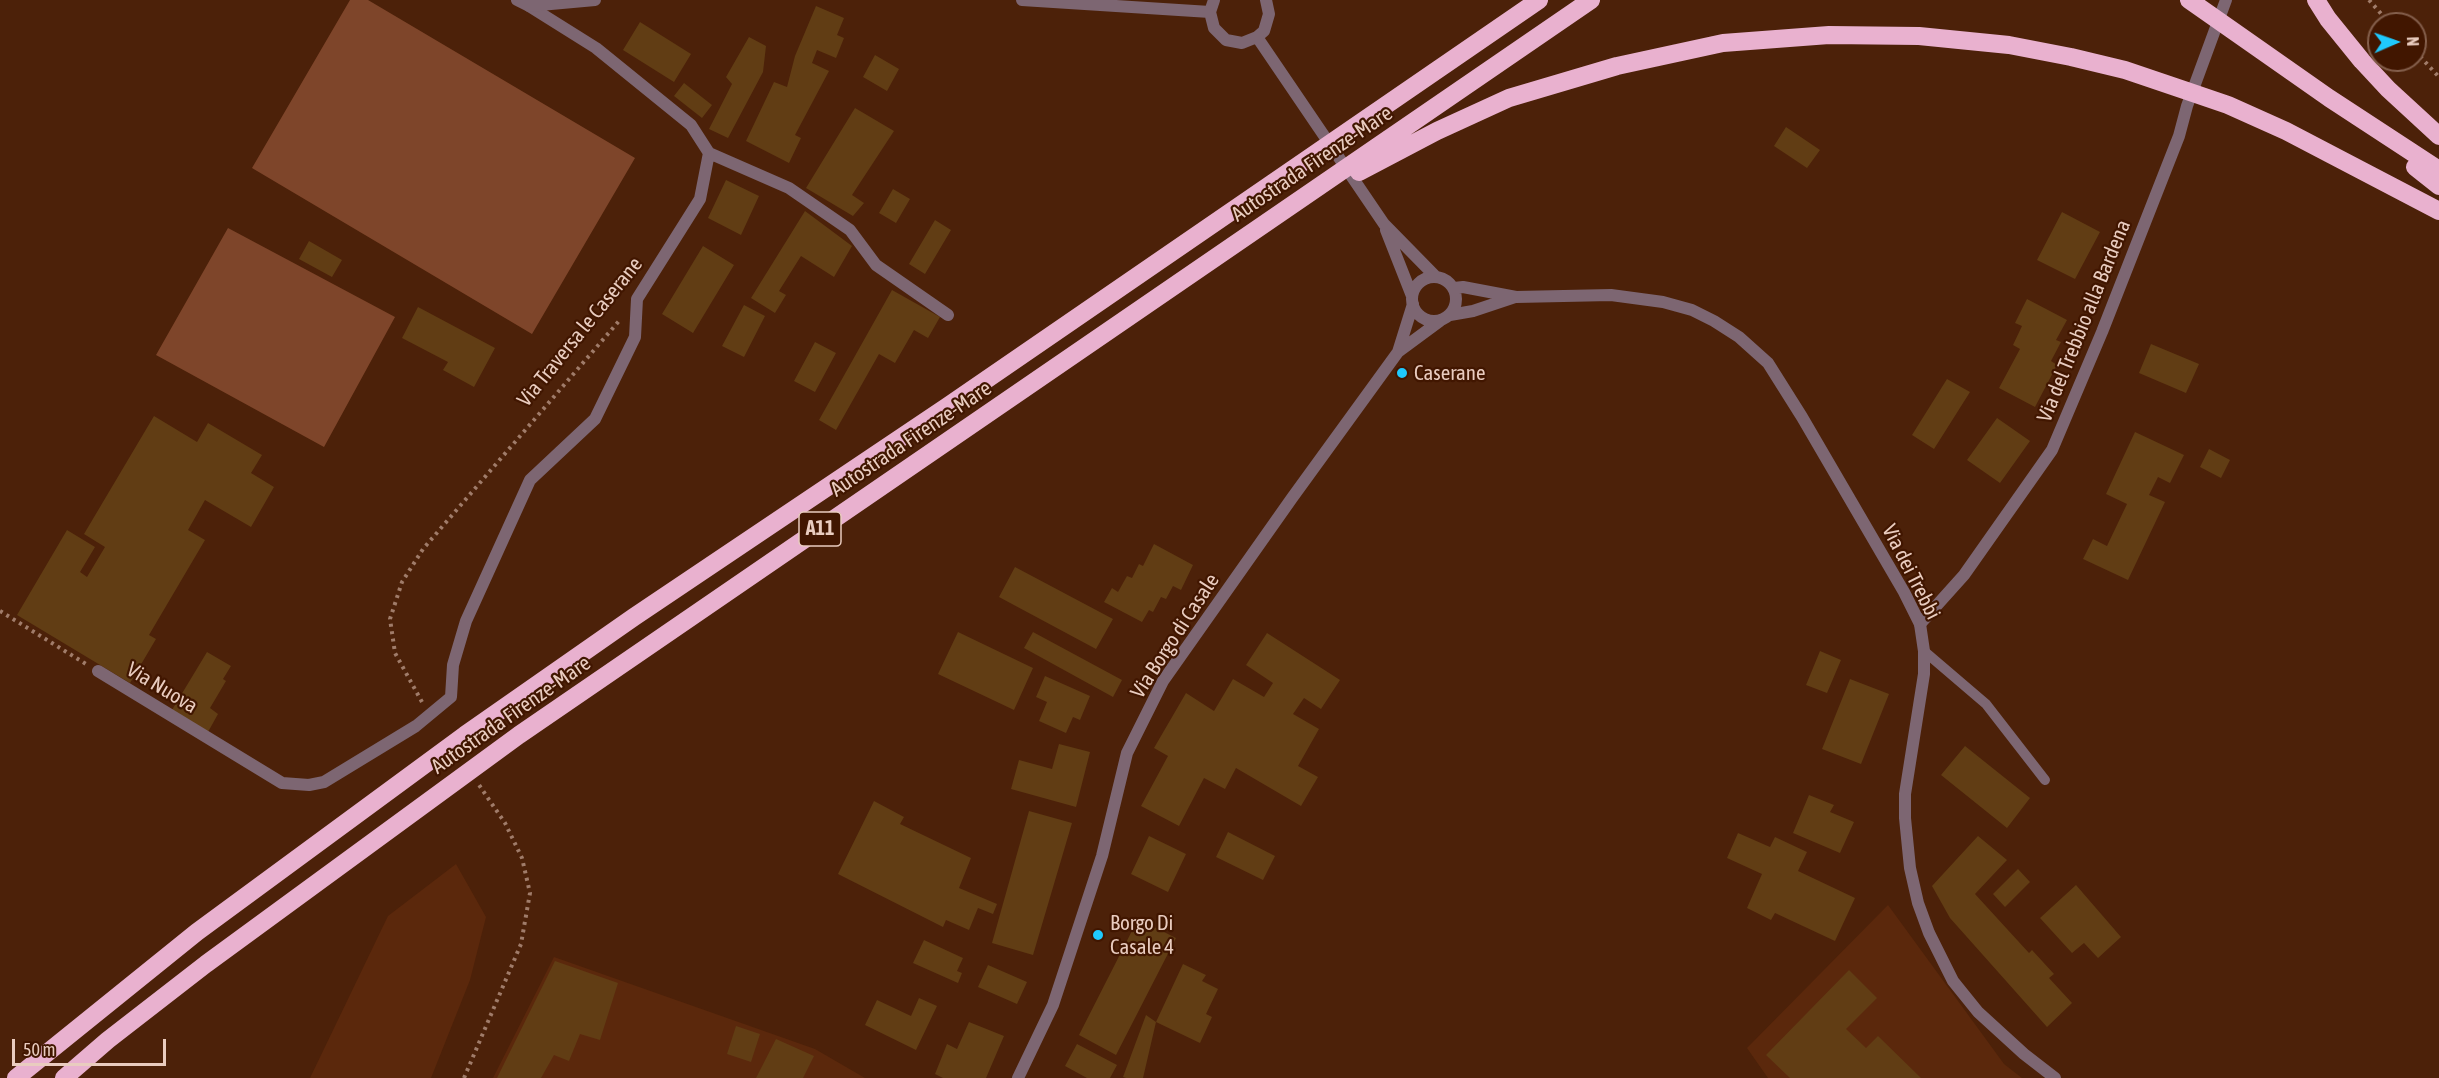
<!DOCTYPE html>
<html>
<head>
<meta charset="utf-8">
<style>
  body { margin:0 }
  #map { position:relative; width:2439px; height:1078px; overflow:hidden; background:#4c2109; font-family:"Asap Condensed",sans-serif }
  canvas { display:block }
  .north { position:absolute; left:2367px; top:12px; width:60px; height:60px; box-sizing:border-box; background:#411600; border:2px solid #845f4c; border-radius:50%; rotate:88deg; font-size:16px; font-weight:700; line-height:24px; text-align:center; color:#e9ccbf }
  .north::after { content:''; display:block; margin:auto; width:21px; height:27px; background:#1fc9fd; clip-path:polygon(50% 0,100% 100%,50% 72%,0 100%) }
  .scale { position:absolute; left:12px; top:1039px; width:154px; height:27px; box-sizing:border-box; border:3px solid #e9ccbf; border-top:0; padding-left:8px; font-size:18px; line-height:21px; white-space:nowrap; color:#e9ccbf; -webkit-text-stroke:4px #411600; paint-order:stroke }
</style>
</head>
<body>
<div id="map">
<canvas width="2439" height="1078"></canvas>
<div class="north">N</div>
<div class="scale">50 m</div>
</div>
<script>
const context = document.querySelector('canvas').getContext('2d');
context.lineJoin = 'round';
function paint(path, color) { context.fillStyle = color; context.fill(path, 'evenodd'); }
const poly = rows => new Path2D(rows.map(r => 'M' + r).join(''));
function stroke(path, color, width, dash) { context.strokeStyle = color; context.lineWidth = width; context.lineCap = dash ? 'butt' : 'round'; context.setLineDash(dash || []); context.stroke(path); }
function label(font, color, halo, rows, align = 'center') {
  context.font = font + ' "Asap Condensed",sans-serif'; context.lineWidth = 4.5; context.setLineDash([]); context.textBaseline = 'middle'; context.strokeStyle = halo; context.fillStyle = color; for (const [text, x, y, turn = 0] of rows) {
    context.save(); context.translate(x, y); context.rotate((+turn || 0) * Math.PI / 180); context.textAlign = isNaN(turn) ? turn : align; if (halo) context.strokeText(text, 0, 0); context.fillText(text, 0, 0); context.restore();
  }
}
paint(poly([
  [456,864,486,917,470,980,431,1078,310,1078,388,916],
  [1888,905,2004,1064,2022,1078,1768,1078,1747,1048],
  [554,957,815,1049,865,1078,493,1078]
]), '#5b280c');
paint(poly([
  [350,0,368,0,635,158,532,334,252,168],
  [228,228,395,317,324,447,156,355]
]), '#7e452a');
paint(poly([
  [816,6,844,18,837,35,844,38,836,58,817,50,812,63,829,71,795,135,801,138,789,163,746,141,774,82,787,87,795,56],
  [640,22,691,54,674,82,623,50],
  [749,37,766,46,763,72,728,138,709,129,732,84,726,77],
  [875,55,899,69,887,91,863,77],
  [684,83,712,105,702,118,674,96],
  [855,108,894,131,852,195,864,203,853,216,806,188],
  [1786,127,1820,150,1807,168,1774,146],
  [726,180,759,196,741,235,708,218],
  [893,189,910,199,896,223,879,213],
  [805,211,852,246,834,277,801,256,779,291,786,295,775,313,751,298],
  [2062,212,2100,232,2075,279,2037,260],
  [935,220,951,230,925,274,909,264],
  [309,241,342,260,332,277,299,259],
  [703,246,734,265,693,333,662,314],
  [892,290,940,317,928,338,914,330,895,363,879,354,836,430,819,420],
  [2027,299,2067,320,2056,340,2061,342,2051,361,2057,365,2035,407,1999,388,2020,349,2013,345,2022,326,2015,323],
  [744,305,765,316,744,357,722,346],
  [418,307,495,348,474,387,443,370,448,362,402,338],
  [815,342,836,353,815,392,794,381],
  [2151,344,2199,364,2186,393,2139,373],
  [1947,379,1970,392,1934,449,1912,435],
  [154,416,197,442,208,423,262,455,251,473,274,487,251,527,205,500,188,530,205,540,149,635,156,639,130,683,17,615,67,530,95,547,80,572,87,577,105,547,84,534],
  [1997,418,2030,441,2000,483,1967,460],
  [2135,432,2184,455,2170,483,2158,477,2149,495,2165,502,2128,580,2083,559,2093,539,2107,546,2127,504,2106,494],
  [2209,449,2230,460,2221,478,2200,467],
  [1154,544,1193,565,1181,590,1173,586,1166,599,1161,597,1153,612,1149,610,1142,622,1104,602,1112,588,1118,592,1127,576,1132,578,1139,564,1143,566],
  [1015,567,1113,619,1096,649,999,597],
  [958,632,1033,668,1014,710,938,674],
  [1033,632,1122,680,1113,697,1024,648],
  [1267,633,1340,680,1321,709,1304,698,1293,714,1319,729,1298,766,1318,777,1301,806,1236,768,1225,789,1204,778,1179,826,1141,806,1168,756,1154,748,1186,693,1214,711,1233,679,1264,697,1273,683,1246,665],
  [1820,651,1841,660,1827,693,1806,685],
  [207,652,231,666,223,679,226,681,210,708,218,714,208,732,172,710],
  [1045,676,1090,696,1080,720,1073,717,1066,733,1039,721,1047,702,1036,697],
  [1850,679,1889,694,1861,764,1822,749],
  [1059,744,1090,752,1076,807,1011,789,1019,760,1052,769],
  [1965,746,2030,798,2007,828,1941,775],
  [1809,795,1834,805,1830,812,1854,822,1840,853,1793,833],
  [874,801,904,817,900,824,971,858,959,888,997,904,993,914,978,908,969,930,946,920,943,927,838,874],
  [1029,811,1072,823,1033,955,992,943],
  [1228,832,1275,856,1263,880,1216,857],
  [1738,833,1770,847,1775,837,1807,852,1798,871,1855,898,1835,941,1775,913,1771,920,1747,908,1762,874,1727,858],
  [1149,836,1186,854,1168,892,1131,874],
  [1978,836,2007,860,1975,894,2029,953,2032,950,2054,974,2049,978,2072,1003,2047,1027,1950,918,1932,886],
  [2018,869,2030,882,2005,907,1993,894],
  [2076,885,2121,937,2098,958,2084,943,2072,953,2040,918],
  [1138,919,1176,938,1116,1055,1079,1035],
  [924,940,963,958,957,971,962,973,958,983,913,963],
  [555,961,618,983,600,1040,580,1034,569,1061,554,1055,541,1078,497,1078],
  [1183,964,1206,975,1202,981,1218,989,1206,1014,1212,1017,1200,1043,1156,1022],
  [988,965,1027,982,1017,1004,978,987],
  [1849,970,1877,998,1846,1029,1866,1048,1878,1036,1921,1078,1790,1078,1766,1055],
  [919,998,937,1006,916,1050,865,1025,877,1000,911,1016],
  [1146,1015,1156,1022,1143,1078,1126,1078,1123,1077],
  [969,1022,1004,1036,986,1078,943,1078,935,1074,947,1044,957,1049],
  [736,1026,760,1034,751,1062,727,1054],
  [776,1039,814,1056,803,1078,756,1078],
  [1077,1044,1117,1065,1110,1078,1087,1078,1065,1066]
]), '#613d14');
stroke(poly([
  [2369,0,2390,24],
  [2415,51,2439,77],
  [0,611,86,664],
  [422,702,395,653,390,619,402,582,423,549,619,321],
  [464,1078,521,944,530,893,522,858,505,823,479,785]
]), '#a07c6a', 4, [3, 4.5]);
stroke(poly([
  [1924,651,1986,704,2045,780]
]), '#7d6672', 10);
stroke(poly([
  [709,153,789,188,850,230,876,265,948,315],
  [1920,624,1964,575,2052,450,2102,332,2179,136,2187,106,2226,0],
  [98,671,282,783,309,785,324,782,416,726,451,697,453,665,466,621,530,480,595,419,635,337,637,299,700,199,709,153,691,125,596,48,529,6]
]), '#7d6672', 12);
stroke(poly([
  [517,0,529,6,595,0],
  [1022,0,1210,12],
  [1214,0,1210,12,1214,28,1226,40,1242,43,1257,37,1264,31,1269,14,1266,0],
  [1257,37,1384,224,1436,277],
  [1386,230,1412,296],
  '1412 299a22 22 0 1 1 44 0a22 22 0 1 1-44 0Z',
  [1454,288,1463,287,1516,297,1611,295,1663,302,1692,310,1714,321,1739,337,1768,363,1802,417,1904,592,1920,624,1924,651,1924,674,1905,794,1905,818,1910,868,1918,903,1929,933,1953,981,1978,1012,2024,1054,2055,1078],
  [1450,315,1473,311,1515,297],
  [1398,352,1413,304],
  [1018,1078,1053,1005,1102,856,1127,753,1163,681,1292,498,1398,352,1440,321]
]), '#7d6672', 12);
stroke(poly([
  [2189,0,2329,98,2439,170],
  [2316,0,2328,19,2362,61,2388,89,2439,136],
  [2415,167,2439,186],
  [1359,172,1437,131,1509,98,1617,66,1723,43,1829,35,1919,36,2009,45,2071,57,2125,70,2187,91,2228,105,2286,131,2439,211],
  [16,1078,197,932,465,735,634,617,948,406,1539,0],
  [64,1078,108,1040,206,964,519,735,1591,0]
]), '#e9b1cf', 18);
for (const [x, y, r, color] of [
  [1402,373,6,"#1fc9fd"],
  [1098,935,6,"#1fc9fd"]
]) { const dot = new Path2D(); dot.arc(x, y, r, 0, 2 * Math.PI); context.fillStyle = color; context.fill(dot); stroke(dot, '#411600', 2); }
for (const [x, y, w] of [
  [820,529,42]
]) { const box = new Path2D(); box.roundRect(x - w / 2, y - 17, w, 34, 4.5); context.fillStyle = '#411600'; context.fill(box); stroke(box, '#e9ccbf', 1.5); }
label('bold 20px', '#e9ccbf', null, [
  ["A11",820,529]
]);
label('21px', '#e9ccbf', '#411600', [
  ["Autostrada Firenze-Mare",1312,164,-34],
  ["Via del Trebbio alla Bardena",2084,321,-68],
  ["Via Traversa le Caserane",580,332,-51],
  ["Autostrada Firenze-Mare",911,439,-34],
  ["Via dei Trebbi",1911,572,63],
  ["Via Borgo di Casale",1175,636,-57],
  ["Via Nuova",162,688,31],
  ["Autostrada Firenze-Mare",511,715,-35]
]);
label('21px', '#e9ccbf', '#411600', [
  ["Caserane",1414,373],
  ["Borgo Di",1110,923],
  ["Casale 4",1110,947]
], 'left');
</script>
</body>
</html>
